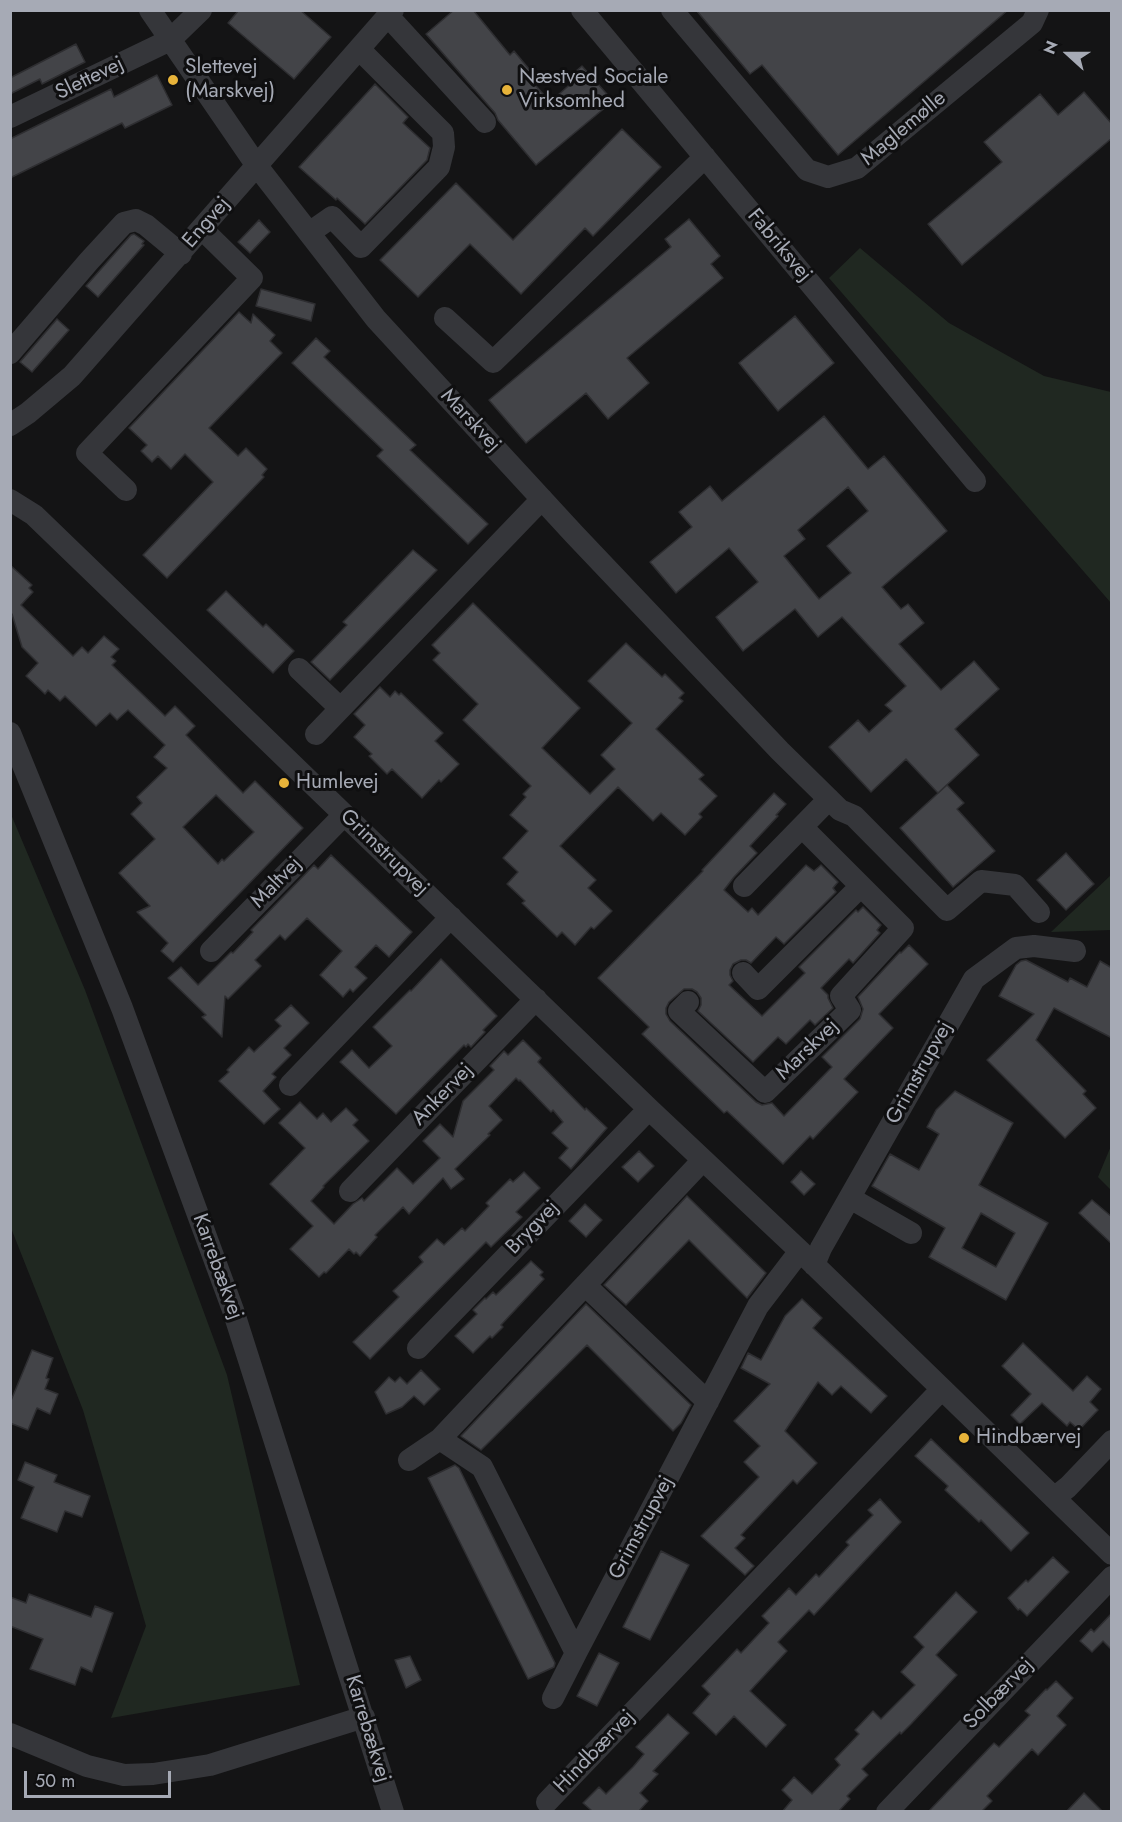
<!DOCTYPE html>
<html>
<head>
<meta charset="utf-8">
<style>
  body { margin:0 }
  #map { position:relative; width:1122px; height:1822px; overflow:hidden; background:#141415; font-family:Jost,sans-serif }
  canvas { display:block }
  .frame { position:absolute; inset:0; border:12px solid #a6aab5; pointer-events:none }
  .north { position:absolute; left:1038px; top:24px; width:60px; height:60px; -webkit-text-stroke:4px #0f0f10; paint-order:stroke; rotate:291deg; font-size:16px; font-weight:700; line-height:24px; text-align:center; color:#a6aab5 }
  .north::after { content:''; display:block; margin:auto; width:21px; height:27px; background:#a6aab5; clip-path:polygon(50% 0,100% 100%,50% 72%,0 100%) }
  .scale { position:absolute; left:24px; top:1771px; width:147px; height:27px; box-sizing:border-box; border:3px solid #a6aab5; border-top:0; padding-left:8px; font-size:18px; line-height:21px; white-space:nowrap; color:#a6aab5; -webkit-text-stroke:4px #0f0f10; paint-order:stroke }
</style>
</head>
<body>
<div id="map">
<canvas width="1122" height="1822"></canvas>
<div class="frame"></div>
<div class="north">N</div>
<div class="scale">50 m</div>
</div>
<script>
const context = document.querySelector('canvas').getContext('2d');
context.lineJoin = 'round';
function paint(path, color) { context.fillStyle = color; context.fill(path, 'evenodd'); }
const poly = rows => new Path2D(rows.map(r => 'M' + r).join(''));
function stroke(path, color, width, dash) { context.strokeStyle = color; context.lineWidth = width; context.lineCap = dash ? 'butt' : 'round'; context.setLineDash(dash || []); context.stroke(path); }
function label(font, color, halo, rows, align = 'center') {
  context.font = font + ' Jost,sans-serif'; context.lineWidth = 6; context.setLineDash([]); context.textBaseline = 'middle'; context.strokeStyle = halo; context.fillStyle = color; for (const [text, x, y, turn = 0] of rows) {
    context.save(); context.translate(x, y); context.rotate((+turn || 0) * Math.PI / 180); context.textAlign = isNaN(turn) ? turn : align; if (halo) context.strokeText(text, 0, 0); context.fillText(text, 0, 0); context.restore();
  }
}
paint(poly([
  [860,248,949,323,1044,376,1111,392,1111,603,829,278],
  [10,812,85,990,227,1375,300,1685,111,1718,146,1626,83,1410,11,1228],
  [1111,875,1111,930,1051,932],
  [1111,1146,1112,1190,1111,1190,1098,1177]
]), '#202821');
const building = poly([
  [239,10,300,10,331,37,294,79,228,23,239,10],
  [454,10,473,10,510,55,514,51,534,75,530,79,550,102,574,81,570,76,582,66,613,101,536,165,498,120,495,113,426,34,454,10],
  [696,10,1008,10,838,155,762,65,750,74,696,10],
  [76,44,85,62,42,84,40,79,10,94,10,78,76,44],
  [157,75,172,105,125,128,122,123,10,178,10,139,111,89,114,97,157,75],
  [375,84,408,117,403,123,430,148,427,160,365,224,337,198,336,200,299,167,375,84],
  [1084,92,1112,124,1112,138,962,265,928,224,1002,162,984,142,1040,94,1058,115,1084,92],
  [622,129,661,167,593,236,585,228,521,294,470,244,418,297,380,260,456,183,513,240,622,129],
  [689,219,720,256,711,264,723,278,627,358,649,383,608,419,586,393,526,443,489,400,671,247,665,239,689,219],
  [259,220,270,232,250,253,238,242,259,220],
  [134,234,144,241,142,244,144,245,98,297,86,286,131,235,134,234],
  [261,289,315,304,311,321,256,306,261,289],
  [239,312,251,323,253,314,275,335,270,341,282,353,209,428,238,456,246,448,267,469,262,475,264,477,167,578,143,555,213,482,185,454,171,469,158,456,152,462,141,451,147,445,129,428,239,312],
  [795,316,834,363,778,411,739,363,795,316],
  [57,319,69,330,32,372,20,362,57,319],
  [316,338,330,351,324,357,416,445,410,450,488,524,468,544,377,456,383,450,292,363,316,338],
  [824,416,868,469,884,456,947,531,882,587,901,609,908,604,924,623,899,644,941,690,974,661,999,689,955,729,979,755,938,793,906,759,871,792,829,747,858,720,869,732,892,711,885,705,906,686,842,617,818,637,795,609,743,651,716,617,758,582,729,548,676,593,650,562,692,527,679,512,710,486,722,501,824,416],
  [848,487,868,511,827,546,851,573,819,599,784,556,805,539,798,530,848,487],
  [413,550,437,570,330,680,311,662,347,625,343,622,413,550],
  [10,565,32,585,29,588,33,592,21,605,73,656,82,647,88,653,104,636,119,649,111,657,116,661,112,665,165,716,175,706,195,726,186,735,243,793,255,781,303,828,173,962,161,951,168,943,137,912,150,906,119,873,155,839,131,814,142,803,137,797,167,768,154,757,165,745,128,710,117,720,110,713,96,726,65,696,60,701,48,690,45,694,26,676,38,663,22,647,12,614,10,616,10,565],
  [216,795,254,832,224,861,222,859,218,864,183,827,216,795],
  [226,591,263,627,266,624,294,651,273,673,207,610,226,591],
  [473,603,580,708,542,748,590,794,615,769,601,755,632,723,588,681,626,643,662,677,665,674,684,693,679,698,683,701,656,729,704,775,699,779,717,796,699,814,702,817,685,835,661,813,653,821,618,787,560,846,596,880,588,888,612,911,594,929,591,927,575,945,562,932,557,937,522,903,525,901,507,884,518,872,503,858,528,831,510,815,526,797,523,794,531,786,463,720,478,704,433,660,440,653,432,645,473,603],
  [380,687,390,697,395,691,399,695,401,693,443,733,435,741,459,764,441,782,439,780,422,798,392,769,387,774,369,756,372,754,354,737,365,725,354,714,380,687],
  [947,785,964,803,957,809,995,851,953,887,900,828,947,785],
  [774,793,786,804,776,815,778,816,750,846,757,853,734,877,724,890,748,912,752,908,758,915,806,865,814,871,821,865,838,882,833,888,836,892,784,944,776,937,751,963,746,960,741,960,733,964,730,970,730,975,733,981,729,985,762,1016,805,973,799,967,856,910,858,912,863,907,881,925,877,930,880,933,853,963,849,959,821,988,828,995,828,998,833,1008,815,1025,810,1020,786,1044,778,1037,753,1062,698,1011,701,1005,701,998,697,992,692,989,684,989,669,1002,666,1008,666,1014,670,1021,756,1102,762,1105,772,1103,784,1116,832,1067,822,1057,860,1019,863,1009,858,997,900,952,901,953,909,945,928,964,879,1014,893,1028,844,1079,858,1092,813,1139,810,1136,783,1164,727,1111,724,1113,642,1034,649,1027,598,978,703,871,702,870,774,793],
  [1066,853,1094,884,1066,910,1037,880,1066,853],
  [331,855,412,932,389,957,376,945,355,967,367,978,353,992,350,989,343,997,320,975,342,951,307,918,285,940,280,935,255,960,261,966,228,999,225,996,222,1037,202,1017,206,1015,168,978,181,967,198,985,231,952,233,953,253,932,251,930,314,865,318,869,331,855],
  [441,959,497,1016,483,1030,485,1032,471,1047,468,1044,466,1047,464,1045,396,1114,340,1062,352,1050,369,1068,392,1046,373,1027,410,990,411,991,441,959],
  [1026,960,1068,982,1070,978,1087,987,1100,961,1112,968,1112,1038,1054,1008,1036,1040,1086,1091,1083,1094,1096,1108,1065,1138,987,1060,1034,1014,999,996,1016,965,1021,961,1026,960],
  [291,1005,309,1023,284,1048,291,1055,272,1074,276,1077,263,1091,280,1109,264,1124,219,1081,229,1072,227,1070,249,1047,254,1052,281,1026,275,1020,291,1005],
  [523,1040,541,1058,538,1062,585,1110,586,1108,607,1128,571,1169,559,1158,568,1148,552,1133,563,1122,553,1110,551,1112,520,1080,519,1081,516,1078,489,1106,502,1120,488,1134,490,1135,455,1169,464,1179,451,1189,443,1178,409,1214,403,1207,375,1235,377,1237,360,1256,356,1252,354,1254,349,1249,326,1273,324,1272,319,1277,290,1249,313,1226,270,1184,305,1148,279,1123,300,1102,317,1119,323,1113,331,1122,346,1108,358,1120,353,1125,369,1141,323,1186,324,1187,311,1201,334,1224,353,1204,362,1198,364,1201,397,1168,413,1184,440,1158,423,1141,440,1124,453,1137,463,1101,494,1070,490,1066,504,1051,508,1055,523,1040],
  [955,1091,1013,1123,979,1185,1048,1223,1006,1300,929,1257,945,1228,872,1186,890,1154,919,1170,939,1134,927,1127,936,1110,955,1091],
  [981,1213,1015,1233,996,1267,962,1248,981,1213],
  [639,1151,654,1166,638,1182,622,1167,639,1151],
  [801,1171,815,1184,804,1195,791,1182,801,1171],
  [524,1172,540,1188,516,1212,522,1217,491,1247,486,1242,370,1359,353,1342,399,1297,393,1291,423,1262,419,1257,437,1239,444,1245,462,1228,465,1231,489,1206,486,1203,510,1179,513,1182,524,1172],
  [687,1196,766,1273,747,1298,689,1240,626,1305,604,1285,687,1196],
  [1092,1200,1112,1217,1112,1244,1079,1213,1092,1200],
  [585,1204,602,1220,586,1237,569,1221,585,1204],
  [531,1261,543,1272,540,1275,544,1279,501,1325,503,1327,492,1338,490,1336,473,1353,455,1336,477,1314,473,1310,485,1298,486,1299,493,1292,496,1295,531,1261],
  [802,1299,822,1318,813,1328,887,1396,871,1413,841,1386,832,1395,818,1382,785,1431,817,1463,797,1484,793,1480,741,1535,745,1538,735,1548,754,1566,745,1575,701,1536,759,1477,744,1462,760,1446,734,1421,770,1384,741,1368,748,1353,761,1360,785,1316,802,1299],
  [586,1304,691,1405,681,1423,673,1431,587,1345,481,1450,462,1437,461,1436,586,1304],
  [1023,1343,1073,1391,1087,1376,1101,1389,1090,1402,1098,1410,1079,1430,1070,1422,1067,1426,1042,1403,1020,1424,1011,1415,1031,1394,1002,1366,1023,1343],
  [32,1350,53,1358,46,1378,49,1379,45,1389,58,1394,50,1414,37,1408,28,1430,10,1423,10,1403,32,1350],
  [421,1370,440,1389,424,1405,414,1396,402,1407,386,1414,375,1392,389,1377,395,1382,400,1377,407,1384,421,1370],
  [931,1439,1029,1533,1011,1551,981,1520,979,1522,945,1490,948,1486,915,1456,931,1439],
  [25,1462,57,1475,54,1482,90,1496,82,1517,65,1511,57,1532,21,1518,34,1487,18,1480,25,1462],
  [455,1465,459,1468,555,1663,554,1667,528,1679,428,1478,455,1465],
  [880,1499,901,1522,814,1615,809,1610,778,1642,787,1651,750,1691,786,1725,766,1747,734,1716,716,1735,693,1713,710,1694,702,1686,737,1649,741,1653,769,1623,762,1616,789,1588,796,1595,816,1574,819,1577,849,1545,846,1542,873,1515,868,1510,880,1499],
  [661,1551,689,1565,650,1640,623,1627,661,1551],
  [1053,1557,1069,1572,1027,1616,1020,1609,1018,1610,1008,1598,1026,1580,1028,1582,1053,1557],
  [956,1592,977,1612,936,1655,957,1675,911,1724,901,1734,900,1732,862,1769,868,1775,847,1796,850,1799,838,1812,782,1812,792,1800,782,1790,794,1777,812,1794,840,1765,835,1759,859,1734,855,1730,873,1711,881,1719,915,1685,901,1672,924,1647,914,1637,956,1592],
  [29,1594,91,1617,95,1606,113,1613,92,1672,81,1667,75,1685,30,1669,43,1639,10,1626,10,1597,26,1603,29,1594],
  [1112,1613,1112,1650,1103,1641,1092,1652,1080,1641,1091,1629,1094,1632,1112,1613],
  [599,1653,619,1663,597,1706,577,1696,599,1653],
  [410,1656,421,1680,406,1688,395,1660,410,1656],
  [1056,1681,1073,1698,1057,1716,1066,1725,1038,1755,1032,1749,987,1796,992,1801,981,1812,928,1812,994,1743,999,1747,1030,1715,1025,1711,1046,1689,1047,1690,1056,1681],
  [668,1714,689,1733,653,1771,658,1774,640,1793,648,1801,638,1812,590,1812,591,1810,583,1803,599,1787,606,1794,633,1767,644,1754,636,1747,668,1714],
  [1084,1793,1103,1812,1066,1812,1084,1793]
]);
paint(building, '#434448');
stroke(building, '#2e2e31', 1.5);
stroke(poly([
  [150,10,257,166,376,319,574,534,780,751,840,810,854,816,947,910,981,881,1015,885,1039,912],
  [582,10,975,481],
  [672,10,807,170,828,177,857,168,1032,23,1038,10],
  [388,16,485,122],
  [10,117,170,40,201,10],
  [309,233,332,217,361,247,439,167,444,147,443,133,359,49],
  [445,318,493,362,705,157],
  [10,353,89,261,124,223,136,220,146,225,181,254],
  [10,425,28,413,72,376,393,10],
  [126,490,87,453,252,278,202,229],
  [10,500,34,515,649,1109,800,1251,1112,1554],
  [299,669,340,708],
  [10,733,122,1008,233,1310,393,1812],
  [316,734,542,499],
  [744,886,829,799],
  [211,951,344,815],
  [743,973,758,989,861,886],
  [688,1002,679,1011,765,1092,850,1010,841,996,903,928,802,827],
  [290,1085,451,917],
  [703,1160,440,1439,482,1467,576,1653,758,1306,800,1251],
  [350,1191,536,999],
  [850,1198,911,1233],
  [814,1265,821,1248,974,979,1016,948,1034,946,1075,951],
  [585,1285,708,1402],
  [418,1348,649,1109],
  [409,1460,440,1439],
  [1054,1498,1068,1487,1112,1441],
  [553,1698,576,1653],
  [10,1734,87,1766,124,1775,153,1774,210,1765,364,1717],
  [547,1802,941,1390],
  [887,1812,1112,1577]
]), '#35363a', 22);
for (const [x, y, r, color] of [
  [173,80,6,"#e7b33a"],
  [507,90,6,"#e7b33a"],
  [284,783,6,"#e7b33a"],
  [964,1438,6,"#e7b33a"]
]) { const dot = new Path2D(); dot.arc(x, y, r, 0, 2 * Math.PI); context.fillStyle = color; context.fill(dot); stroke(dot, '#0f0f10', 2); }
label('21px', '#a6aab5', '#0f0f10', [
  ["Slettevej",185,68],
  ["(Marskvej)",185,92],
  ["Næstved Sociale",519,78],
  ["Virksomhed",519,102],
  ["Humlevej",296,783],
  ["Hindbærvej",976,1438]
], 'left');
label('21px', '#a6aab5', '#0f0f10', [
  ["Slettevej",90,79,-26],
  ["Maglemølle",904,129,-40],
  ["Engvej",207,223,-49],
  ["Fabriksvej",779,246,50],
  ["Marskvej",470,421,47],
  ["Grimstrupvej",384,853,44],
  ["Maltvej",277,883,-46],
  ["Marskvej",808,1050,-44],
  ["Grimstrupvej",920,1073,-61],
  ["Ankervej",443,1095,-46],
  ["Brygvej",533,1228,-46],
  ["Karrebækvej",217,1267,70],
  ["Grimstrupvej",642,1528,-62],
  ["Solbærvej",999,1694,-46],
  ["Karrebækvej",367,1729,73],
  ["Hindbærvej",595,1752,-46]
]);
</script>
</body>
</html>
